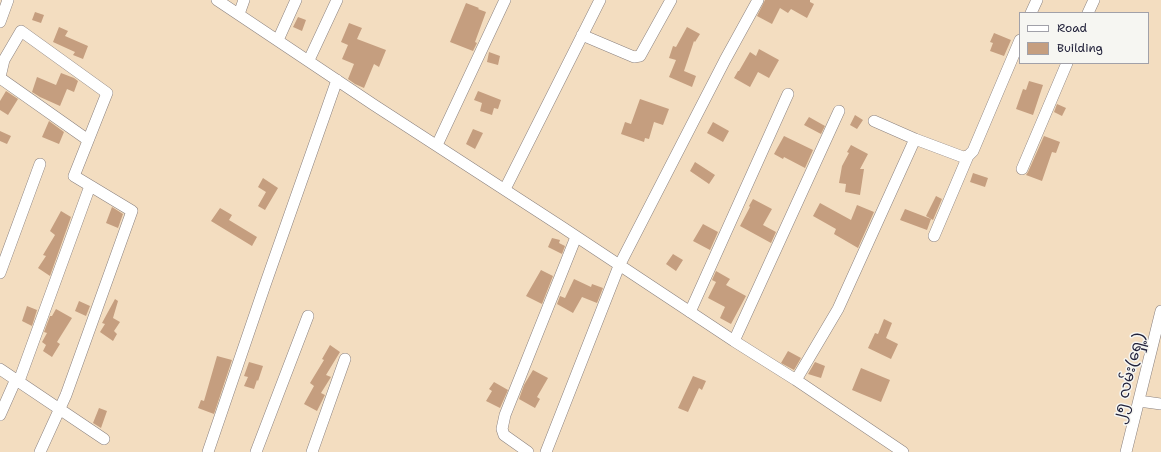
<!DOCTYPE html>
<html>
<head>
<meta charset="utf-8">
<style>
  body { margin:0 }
  #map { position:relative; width:1161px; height:452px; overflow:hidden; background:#f3ddc0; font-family:"Shantell Sans",sans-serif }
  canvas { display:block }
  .legend { position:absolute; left:1019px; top:12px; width:130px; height:52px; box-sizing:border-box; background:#f6f6f2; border:1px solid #a1a1a9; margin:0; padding:5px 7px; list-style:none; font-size:12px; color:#22223b }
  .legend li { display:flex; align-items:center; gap:8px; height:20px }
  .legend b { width:20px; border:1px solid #a1a1a9 }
</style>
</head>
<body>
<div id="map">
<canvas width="1161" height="452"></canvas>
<ul class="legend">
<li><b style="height:5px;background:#fff"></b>Road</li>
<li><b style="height:11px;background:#c59e7f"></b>Building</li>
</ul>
</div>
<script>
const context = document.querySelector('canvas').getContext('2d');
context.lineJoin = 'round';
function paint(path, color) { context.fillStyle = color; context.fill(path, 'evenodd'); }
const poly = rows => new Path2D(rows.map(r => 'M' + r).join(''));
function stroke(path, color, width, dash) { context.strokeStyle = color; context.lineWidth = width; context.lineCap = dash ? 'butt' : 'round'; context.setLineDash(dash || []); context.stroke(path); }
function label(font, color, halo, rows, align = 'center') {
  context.font = font + ' "Shantell Sans","Noto Sans Myanmar",sans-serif'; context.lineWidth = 3; context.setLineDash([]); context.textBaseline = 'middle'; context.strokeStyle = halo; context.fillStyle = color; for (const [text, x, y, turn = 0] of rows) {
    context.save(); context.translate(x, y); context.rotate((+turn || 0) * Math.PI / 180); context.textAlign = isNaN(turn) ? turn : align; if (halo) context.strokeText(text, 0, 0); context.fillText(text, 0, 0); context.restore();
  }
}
paint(poly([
  [765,0,810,0,810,2,814,4,807,18,791,9,788,13,780,8,772,24,757,16],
  [466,3,479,8,478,9,486,12,475,42,477,43,473,51,450,42],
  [35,12,44,15,41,23,32,20],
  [298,17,306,20,302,31,293,27],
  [349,23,362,28,357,39,386,50,379,67,374,64,364,88,355,84,348,79,354,64,342,59,348,45,341,42],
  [59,27,68,31,65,36,88,46,83,59,73,55,75,52,53,42],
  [687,27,700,34,695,42,694,41,684,71,696,76,692,87,669,77,676,60,669,58,673,46,676,47],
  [994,33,1011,40,1004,56,990,51,993,43,990,42],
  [759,49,779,60,769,78,758,72,750,87,734,78,738,71,739,71,750,52,756,56],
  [489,52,500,56,498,65,487,62],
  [61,73,74,78,78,81,74,92,67,89,60,106,40,97,32,92,37,77,56,85],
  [1029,81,1043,85,1033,115,1016,109,1023,89,1026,90],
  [6,91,18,99,8,115,0,110,0,101],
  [478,91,501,100,498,109,494,108,492,115,480,111,482,103,474,100],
  [640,99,669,109,663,125,654,122,649,139,645,138,644,142,621,134,625,122,631,124],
  [1057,104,1066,108,1062,116,1054,112],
  [855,115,863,120,857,129,850,125],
  [809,117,825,126,821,134,804,125],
  [49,121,64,132,59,144,42,137],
  [713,122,729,131,723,142,707,133],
  [473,129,483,133,475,149,466,144],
  [0,131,11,136,7,144,0,141],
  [784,136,813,150,805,168,784,157,783,159,774,154],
  [1044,136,1060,142,1056,153,1052,152,1042,181,1026,175,1028,172],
  [851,145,868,154,860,169,864,169,860,195,845,192,846,184,839,183,842,166,849,153,847,152],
  [695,162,715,175,709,184,690,171],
  [973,173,988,178,985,187,970,182],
  [263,178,278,188,265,210,258,206,266,192,258,187],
  [936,196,942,199,933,220,926,216],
  [753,199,772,209,763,225,776,232,771,243,740,226,750,207,749,206],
  [820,203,851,220,857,205,874,212,858,248,834,234,836,229,813,216],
  [112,207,123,214,118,228,106,223],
  [220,208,232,215,229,220,257,237,252,246,211,221],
  [905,209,931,219,927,230,900,220],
  [61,211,71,217,50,276,38,268,46,256,43,255,55,235,50,231],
  [703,224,718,232,710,250,693,241],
  [552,238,560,240,559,243,565,246,562,254,548,247],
  [673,254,683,260,676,271,666,264],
  [541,270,553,276,542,304,526,296],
  [716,271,730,279,726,285,746,296,731,324,720,318,725,307,708,298,716,282,712,280],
  [574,279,591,287,592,284,603,288,597,303,582,297,573,313,557,304,560,296,565,298],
  [115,299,118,301,113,318,120,322,114,331,117,334,113,341,100,332,105,324,102,323],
  [79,301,90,306,86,316,75,311],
  [27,306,37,310,32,326,22,321],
  [56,309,72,318,57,342,60,344,52,357,43,351,46,345,42,342,47,333,44,332,50,316,52,316],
  [884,319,892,323,886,338,898,344,891,359,868,348,875,333,878,334],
  [330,345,340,352,326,375,331,377,321,393,325,395,317,411,304,404,314,386,310,383,324,360,322,359],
  [788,351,801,358,794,370,781,363],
  [217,356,232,360,214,414,198,408,201,400,204,401],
  [249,362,263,366,258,381,257,380,254,389,244,386,248,377,244,376],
  [815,362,825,366,821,378,808,374],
  [861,368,890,380,881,402,852,390],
  [533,370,548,378,537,397,540,399,535,408,519,399,524,385],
  [693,376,706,381,702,390,699,388,688,412,678,408],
  [494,382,508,390,500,408,486,401,492,391,489,389],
  [99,408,107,411,101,428,93,423]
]), '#c59e7f');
const street = poly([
  [217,0,374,105,562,227,734,341,796,380,903,452],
  [1031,13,1037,0],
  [1088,13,1094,0],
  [239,14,244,0],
  [0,22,8,0],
  [582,35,634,57,640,56,671,0],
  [278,40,296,0],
  [309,60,337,0],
  [0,77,4,60,21,31,107,93,74,176,132,211,66,395,40,452],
  [0,78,88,140],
  [874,121,915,139,963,157,968,156,973,151,1020,40],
  [437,145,505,0],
  [1022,169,1067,63],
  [505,189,600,0],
  [934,236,968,156],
  [0,273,40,164],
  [690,312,788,94],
  [734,341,839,111],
  [0,369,104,439],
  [796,380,838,309,915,139],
  [19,381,90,186],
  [1139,401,1161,404],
  [0,415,16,379],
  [208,452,265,285,337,80],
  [256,452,308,316],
  [312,452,345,359],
  [528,452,504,435,502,429,505,415,576,237],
  [546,452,619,266,725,60,758,0],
  [1126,452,1161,311]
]);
stroke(street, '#8a807e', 12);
stroke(street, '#fff', 11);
label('15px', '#22223b', '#f6f6f2', [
  ["၂၅ လမ်း(ရှေ့)",1129,378,-76]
]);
</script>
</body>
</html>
